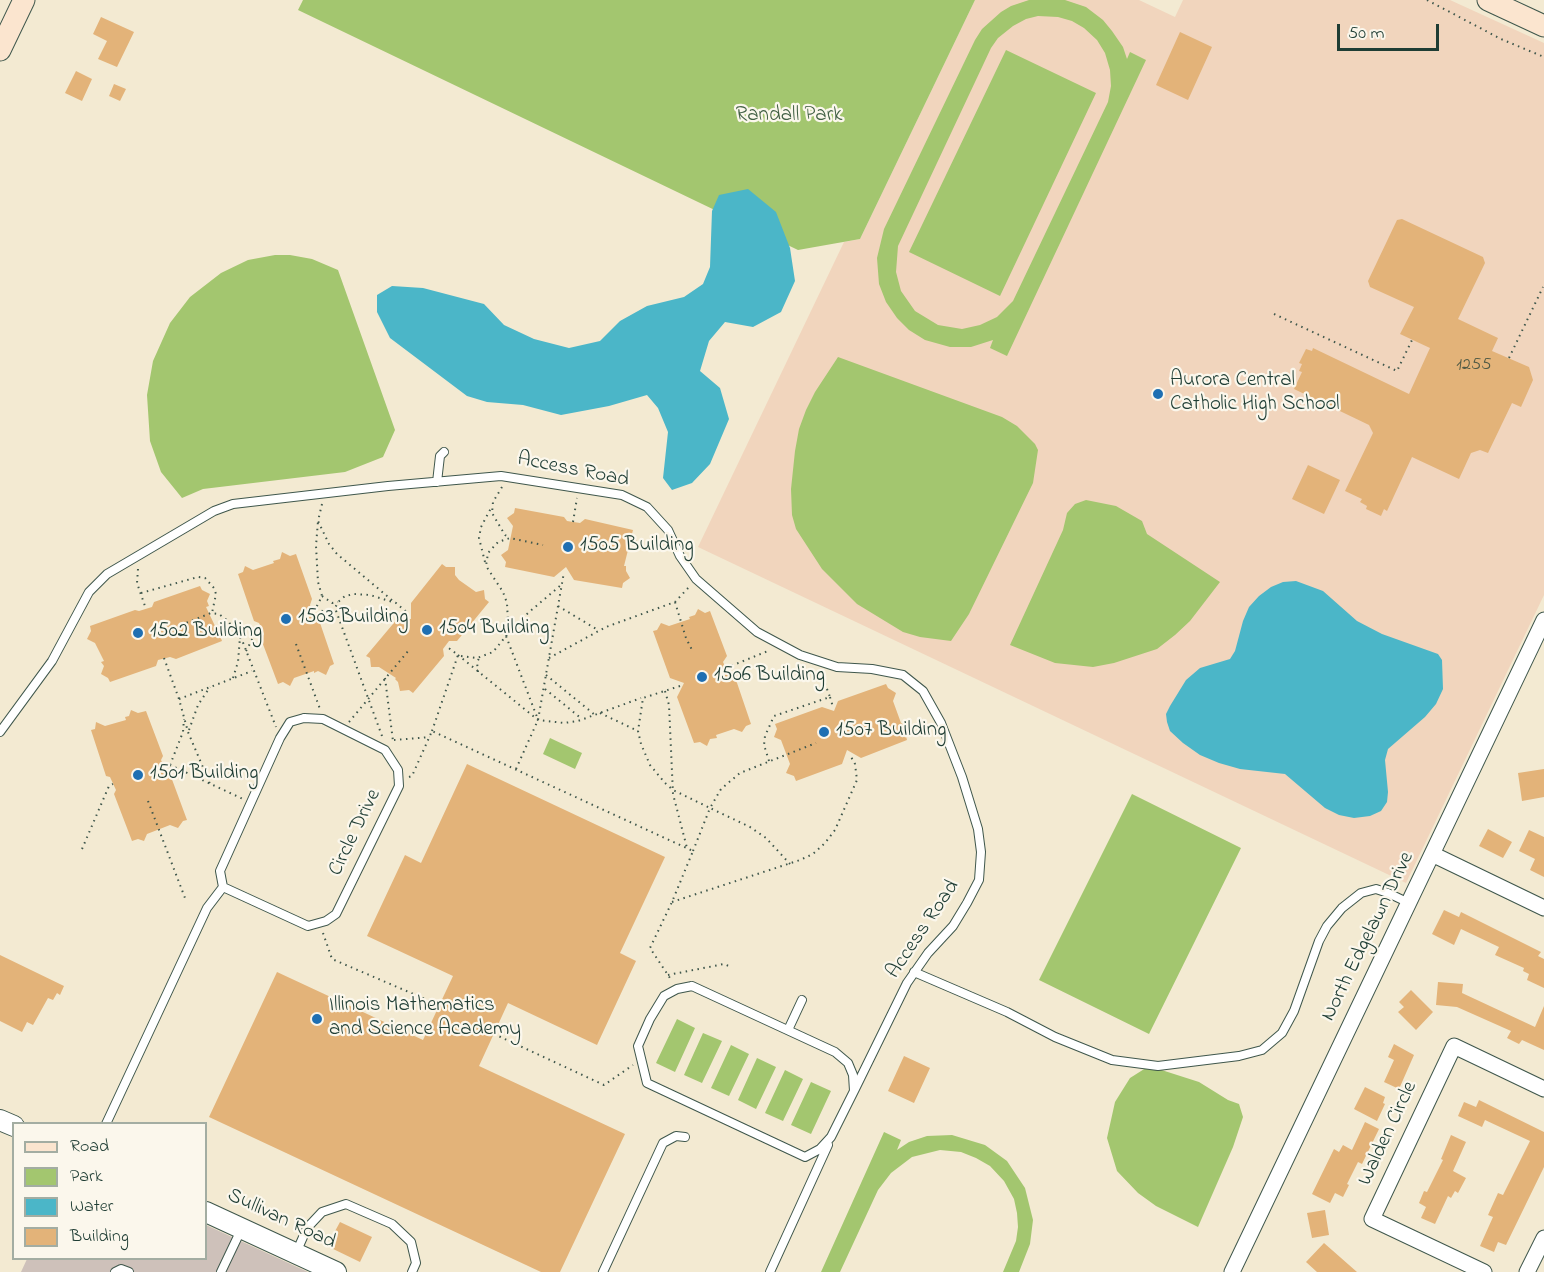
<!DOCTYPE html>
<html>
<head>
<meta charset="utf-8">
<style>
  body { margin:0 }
  #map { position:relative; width:1544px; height:1272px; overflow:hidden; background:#f3ead2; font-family:"Indie Flower",sans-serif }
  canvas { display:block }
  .legend { position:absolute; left:12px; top:1122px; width:195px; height:138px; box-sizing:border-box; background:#fbf7ec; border:2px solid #a3ada2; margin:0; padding:8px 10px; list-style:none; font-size:18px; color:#1f3d34 }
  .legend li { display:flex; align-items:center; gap:12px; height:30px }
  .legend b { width:30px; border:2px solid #a3ada2 }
  .scale { position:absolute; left:1337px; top:24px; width:102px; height:27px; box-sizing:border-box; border:3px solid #1f3d34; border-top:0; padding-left:8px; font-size:18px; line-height:21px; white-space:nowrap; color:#1f3d34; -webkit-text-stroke:4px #fbf7ec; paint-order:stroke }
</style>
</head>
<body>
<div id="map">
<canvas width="1544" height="1272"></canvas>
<ul class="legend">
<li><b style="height:8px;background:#fbe5cf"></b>Road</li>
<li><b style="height:16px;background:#a3c66f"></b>Park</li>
<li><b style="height:16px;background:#4bb6c8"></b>Water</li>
<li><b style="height:16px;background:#e3b379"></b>Building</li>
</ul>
<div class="scale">50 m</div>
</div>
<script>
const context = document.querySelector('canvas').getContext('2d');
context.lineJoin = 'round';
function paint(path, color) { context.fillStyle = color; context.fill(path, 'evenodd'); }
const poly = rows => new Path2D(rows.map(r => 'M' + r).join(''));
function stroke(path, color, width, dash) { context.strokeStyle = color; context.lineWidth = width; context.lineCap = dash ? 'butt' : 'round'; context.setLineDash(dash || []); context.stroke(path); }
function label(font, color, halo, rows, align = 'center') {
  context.font = font + ' "Indie Flower",sans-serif'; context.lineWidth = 4.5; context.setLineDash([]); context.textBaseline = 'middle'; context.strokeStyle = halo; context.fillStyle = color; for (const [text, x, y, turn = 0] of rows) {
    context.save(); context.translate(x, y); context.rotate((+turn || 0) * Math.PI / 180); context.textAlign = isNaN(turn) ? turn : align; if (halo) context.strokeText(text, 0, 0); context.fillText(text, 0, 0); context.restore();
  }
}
paint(poly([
  [975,0,1139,0,1175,17,1183,0,1450,0,1544,43,1544,595,1406,883,698,547,844,242,860,239]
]), '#f1d5bd');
paint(poly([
  [206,1225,308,1272,21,1272,27,1259,206,1258]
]), '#cec1ba');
paint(poly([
  [303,0,975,0,860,239,798,250,298,10],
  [1029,0,1065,0,1086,7,1103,20,1112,31,1123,47,1127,59,1130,52,1146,60,1007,356,990,348,993,340,971,347,950,347,925,340,909,330,897,318,886,302,879,284,877,258,884,229,975,40,982,29,1001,12,1011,6],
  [1038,16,1058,17,1072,21,1084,28,1097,40,1105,53,1110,70,1111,86,1108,102,1013,301,997,317,980,325,962,329,938,325,915,311,901,291,896,272,898,246,991,48,998,38,1013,26,1026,19],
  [1006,50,1096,93,1000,296,909,252],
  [275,255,290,255,312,259,338,270,395,430,383,457,345,472,203,489,182,498,161,472,150,441,147,395,153,361,170,323,190,297,221,273,248,260],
  [838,357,1002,417,1017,426,1035,444,1038,450,1033,483,969,614,951,641,920,637,903,632,857,604,822,569,796,529,792,515,791,489,795,451,799,429,806,410,815,392],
  [1086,500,1116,506,1142,521,1147,534,1220,582,1190,621,1175,635,1157,649,1114,663,1093,667,1055,663,1010,645,1063,530,1067,513,1075,504],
  [550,738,582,753,575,769,543,754],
  [1132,794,1241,848,1149,1034,1039,980],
  [677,1019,695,1028,675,1072,656,1063],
  [703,1033,722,1041,702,1083,684,1075],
  [731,1045,749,1054,729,1096,711,1088],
  [757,1058,776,1067,756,1109,738,1100],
  [1149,1066,1199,1082,1228,1100,1239,1104,1243,1117,1233,1147,1198,1227,1156,1206,1138,1193,1117,1171,1107,1138,1115,1102,1130,1078],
  [785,1070,803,1079,783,1121,765,1113],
  [811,1082,831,1091,811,1134,791,1125],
  [884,1132,901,1140,897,1150,909,1142,927,1136,952,1135,985,1145,1007,1161,1025,1188,1033,1220,1030,1244,1019,1272,1003,1272,1016,1241,1018,1227,1017,1213,1014,1199,1004,1181,990,1166,976,1158,961,1152,940,1150,912,1157,891,1173,878,1190,840,1272,821,1272]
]), '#a3c66f');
paint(poly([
  [748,189,776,212,790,248,795,281,781,312,753,327,725,322,709,341,700,371,720,388,729,419,710,464,692,483,672,490,663,478,668,432,658,408,647,395,609,406,561,415,523,405,487,402,467,396,390,338,377,312,377,295,392,286,423,288,484,304,504,325,534,339,569,348,600,341,620,321,647,306,684,297,703,284,710,267,712,211,719,195],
  [1296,581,1323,591,1357,621,1382,634,1438,654,1442,660,1443,689,1436,704,1425,717,1388,749,1385,760,1388,792,1387,802,1381,811,1370,816,1354,818,1339,815,1325,808,1285,774,1240,769,1219,763,1200,755,1183,743,1170,731,1167,722,1166,714,1170,706,1186,680,1200,668,1230,659,1235,651,1243,621,1249,607,1259,596,1271,587,1283,582]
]), '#4bb6c8');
paint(poly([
  [101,17,134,32,117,67,98,59,107,41,93,34],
  [1180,32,1212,47,1188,100,1156,85],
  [76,71,92,79,82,101,65,93],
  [114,84,126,89,120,101,109,96],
  [1402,219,1483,257,1485,263,1458,319,1498,338,1492,351,1529,367,1533,380,1521,407,1512,403,1488,453,1480,450,1471,453,1459,479,1412,457,1387,511,1384,509,1381,516,1366,509,1367,506,1360,502,1362,499,1345,491,1373,433,1369,425,1294,389,1302,372,1299,371,1302,364,1299,363,1306,349,1312,351,1313,348,1409,394,1430,348,1400,334,1414,307,1370,287,1368,281,1397,220],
  [1308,465,1340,480,1324,514,1292,499],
  [515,508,564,517,567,521,580,523,585,519,633,530,632,534,637,541,629,546,624,566,626,566,626,571,630,578,623,583,622,588,574,580,566,567,554,577,505,567,506,562,501,555,508,550,513,526,507,518,514,513],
  [282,552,290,556,296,554,312,599,310,605,312,609,314,616,318,617,334,664,330,666,326,675,318,671,314,673,314,671,294,678,290,686,283,682,278,684,261,639,264,634,259,623,254,621,238,574,243,572,245,566,253,570,274,563,273,561,280,559],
  [442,564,446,567,455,567,455,575,459,580,476,592,484,590,485,599,489,602,457,641,449,641,443,649,444,656,413,693,409,690,400,691,398,682,395,679,396,678,379,667,371,667,370,658,366,656,398,618,411,619,411,603],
  [200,586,202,590,210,594,207,601,209,606,206,607,215,626,223,630,220,636,222,641,176,659,170,657,158,660,156,666,110,682,108,678,101,674,104,666,101,662,104,661,95,643,87,639,91,631,90,626,135,610,139,611,152,607,154,602],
  [698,609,705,613,710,611,727,656,723,662,729,675,735,677,751,724,746,726,742,732,734,729,716,735,717,738,710,739,707,746,700,742,694,743,677,697,684,683,670,678,653,631,657,630,661,623,669,626,690,619,689,617,695,615],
  [886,684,888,688,896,693,893,701,901,723,910,728,906,736,907,740,861,758,847,750,842,764,796,781,794,776,786,773,790,764,781,740,774,737,777,729,775,724,822,707,834,711,838,701],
  [131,710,138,713,146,711,163,756,161,760,164,767,166,772,170,774,187,820,183,821,178,828,170,825,147,834,144,841,138,839,132,841,114,794,116,790,110,777,106,776,91,730,95,729,96,722,105,726,126,720,125,717,129,716],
  [467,764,665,857,620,953,636,961,597,1045,508,1003,479,1066,625,1134,560,1272,541,1272,209,1117,277,972,423,1040,453,976,367,936,405,855,421,863],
  [1544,769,1544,797,1522,801,1518,773],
  [1488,829,1512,842,1503,858,1479,846],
  [1529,830,1544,837,1544,877,1530,870,1535,859,1519,851],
  [1444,910,1459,917,1461,912,1541,952,1538,956,1544,959,1544,988,1527,980,1529,974,1523,971,1524,968,1495,955,1499,947,1461,929,1454,945,1432,934],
  [0,955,64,986,60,995,57,993,53,1000,48,998,33,1025,27,1022,22,1032,0,1021],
  [1438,982,1463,984,1462,993,1535,1027,1544,1006,1544,1050,1522,1040,1519,1044,1507,1038,1511,1031,1457,1007,1436,1005],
  [1411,990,1433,1012,1416,1030,1398,1012,1404,1007,1399,1002],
  [1394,1044,1414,1055,1399,1089,1384,1082,1394,1060,1388,1057],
  [904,1056,930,1068,914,1103,888,1091],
  [1365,1087,1385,1097,1383,1103,1385,1104,1377,1121,1354,1109],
  [1479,1100,1544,1132,1544,1167,1506,1245,1498,1242,1494,1252,1480,1246,1493,1217,1488,1215,1498,1193,1503,1195,1530,1141,1485,1120,1482,1127,1458,1116,1464,1102,1476,1107],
  [1365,1122,1379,1129,1362,1164,1358,1162,1347,1184,1349,1185,1343,1197,1335,1193,1330,1203,1312,1194,1334,1149,1339,1152,1343,1145,1352,1150],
  [1451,1135,1466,1142,1453,1171,1466,1178,1458,1193,1455,1191,1451,1198,1448,1196,1435,1224,1421,1218,1426,1207,1419,1203,1424,1191,1427,1192,1443,1160,1441,1159],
  [1325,1210,1329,1235,1312,1238,1307,1213],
  [340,1222,372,1237,360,1262,327,1246],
  [1324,1243,1357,1272,1317,1272,1306,1262]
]), '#e3b379');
const service = poly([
  [437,482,440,456,444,452],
  [304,718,323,719,385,750,398,770,399,786,336,914,326,921,308,926,223,887,220,871,280,738,290,722,304,718],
  [0,732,52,661,89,592,107,574,214,511,233,504,388,486,501,476,622,495,647,507,668,530,680,556,696,579,757,632,800,655,837,667,872,669,903,675,923,691,941,723,962,777,978,829,981,852,979,880,967,903,953,926,928,953,907,983,854,1091],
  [914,972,1007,1012,1055,1037,1112,1060,1158,1066,1239,1056,1262,1050,1282,1033,1294,1011,1319,941,1327,926,1342,908,1361,893,1376,889,1388,893,1409,903],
  [692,986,835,1052,848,1063,853,1075,854,1091,831,1137,820,1149,805,1157,647,1083,638,1046,650,1019,664,996,677,989,692,986],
  [788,1030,802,1000],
  [106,1124,207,908,223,887],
  [296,1253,307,1228,322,1212,346,1204,392,1224,411,1242,416,1263,412,1272],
  [115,1272,121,1269,129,1272],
  [221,1272,241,1230],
  [603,1272,663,1143,676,1136,685,1137],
  [770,1272,828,1145]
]);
const minor = poly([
  [1432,854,1544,908],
  [1232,1272,1544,620],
  [1484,1272,1372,1219,1454,1046,1544,1089],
  [1527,1272,1544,1238]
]);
const tertiary = poly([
  [0,1120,14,1126],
  [206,1212,336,1272]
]);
const secondary = poly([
  [1488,0,1544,26],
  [0,50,24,0]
]);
stroke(service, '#3f574c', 10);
stroke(minor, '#3f574c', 17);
stroke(tertiary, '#3f574c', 22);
stroke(secondary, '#3f574c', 23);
stroke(poly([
  [1427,0,1501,39,1544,57],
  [1274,314,1397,371,1412,340],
  [1509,358,1543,287],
  [502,487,493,502,492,513,505,535,510,538],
  [322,504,318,521,329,544,337,554,393,601],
  [573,522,577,498],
  [485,562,479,538,481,527,491,508],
  [138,569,137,583,146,609],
  [141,593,198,577,205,578,214,588,216,594,212,613],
  [322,596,332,603,338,602],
  [675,602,686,638,693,652],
  [558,606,598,630],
  [316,608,337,618],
  [312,609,316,608,322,596,318,582,316,546,318,521],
  [181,625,211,613,219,614,228,621,242,640,276,727],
  [506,636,508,623,507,603,503,592,486,566,488,553,498,542,510,538,543,545],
  [506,636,528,613,561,585],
  [296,644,320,709],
  [246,651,256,632,261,628],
  [458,655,538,720,564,723,578,721,641,698],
  [461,656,477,658,493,652,506,636,537,717],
  [164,658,179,699,188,732,210,784],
  [549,658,606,627,675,602,689,587],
  [726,668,768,651],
  [478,672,477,662,480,657],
  [546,675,595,715],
  [233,678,238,662,240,637],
  [385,678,393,741],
  [680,686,643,698,638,731,641,744,650,765,665,783,673,790,710,808,721,789,740,773,816,743],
  [545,689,582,719],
  [665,691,669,705,673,794,687,848],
  [830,697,833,707],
  [179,699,252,671],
  [600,713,638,731],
  [349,722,409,650],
  [189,730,198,705,210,687],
  [432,731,458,655,446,646],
  [382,736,335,608,338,602,345,596,354,594,370,595,396,603,409,614],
  [394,740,430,737],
  [769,761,764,745,765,736,774,716,830,697,824,681,825,674],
  [170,765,183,732,184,719],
  [164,767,170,765,243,799],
  [516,769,538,720,564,572],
  [409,777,412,776,432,731,693,851,672,902,650,948,672,981],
  [148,801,185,898],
  [82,849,109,786,113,784],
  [693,851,710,808,750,827,766,838,790,864],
  [672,902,800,860,813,854,825,843,835,830,857,780,855,764,850,755],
  [323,933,332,959,439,1005],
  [668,975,724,964,731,967],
  [494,1034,604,1085,633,1065]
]), '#3f574c', 2, [1.5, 4.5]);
stroke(service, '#fff', 8);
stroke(minor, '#fff', 15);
stroke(tertiary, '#fff', 20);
stroke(secondary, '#fbe5cf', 21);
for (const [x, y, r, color] of [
  [1158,394,6,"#1f6fb2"],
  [568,547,6,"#1f6fb2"],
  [286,619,6,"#1f6fb2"],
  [427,630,6,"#1f6fb2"],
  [138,633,6,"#1f6fb2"],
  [702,677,6,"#1f6fb2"],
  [824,732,6,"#1f6fb2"],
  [138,775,6,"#1f6fb2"],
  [317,1019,6,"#1f6fb2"]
]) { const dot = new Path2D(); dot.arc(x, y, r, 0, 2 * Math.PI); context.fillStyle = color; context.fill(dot); stroke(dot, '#fbf7ec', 2); }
label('18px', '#505a45', null, [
  ["1255",1474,366]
]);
label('21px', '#405f43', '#fbf7ec', [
  ["Randall Park",789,117]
]);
label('21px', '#1f3d34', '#fbf7ec', [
  ["Aurora Central",1170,382],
  ["Catholic High School",1170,406],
  ["1505 Building",580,547],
  ["1503 Building",298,619],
  ["1504 Building",439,630],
  ["1502 Building",150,633],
  ["1506 Building",714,677],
  ["1507 Building",836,732],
  ["1501 Building",150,775],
  ["Illinois Mathematics",329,1007],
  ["and Science Academy",329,1031]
], 'left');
label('21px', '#1f3d34', '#fbf7ec', [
  ["Access Road",573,471,11],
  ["Circle Drive",356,833,-64],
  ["Access Road",924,930,-56],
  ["North Edgelawn Drive",1369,937,-64],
  ["Walden Circle",1389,1134,-65],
  ["Sullivan Road",281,1220,25]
]);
</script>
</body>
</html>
